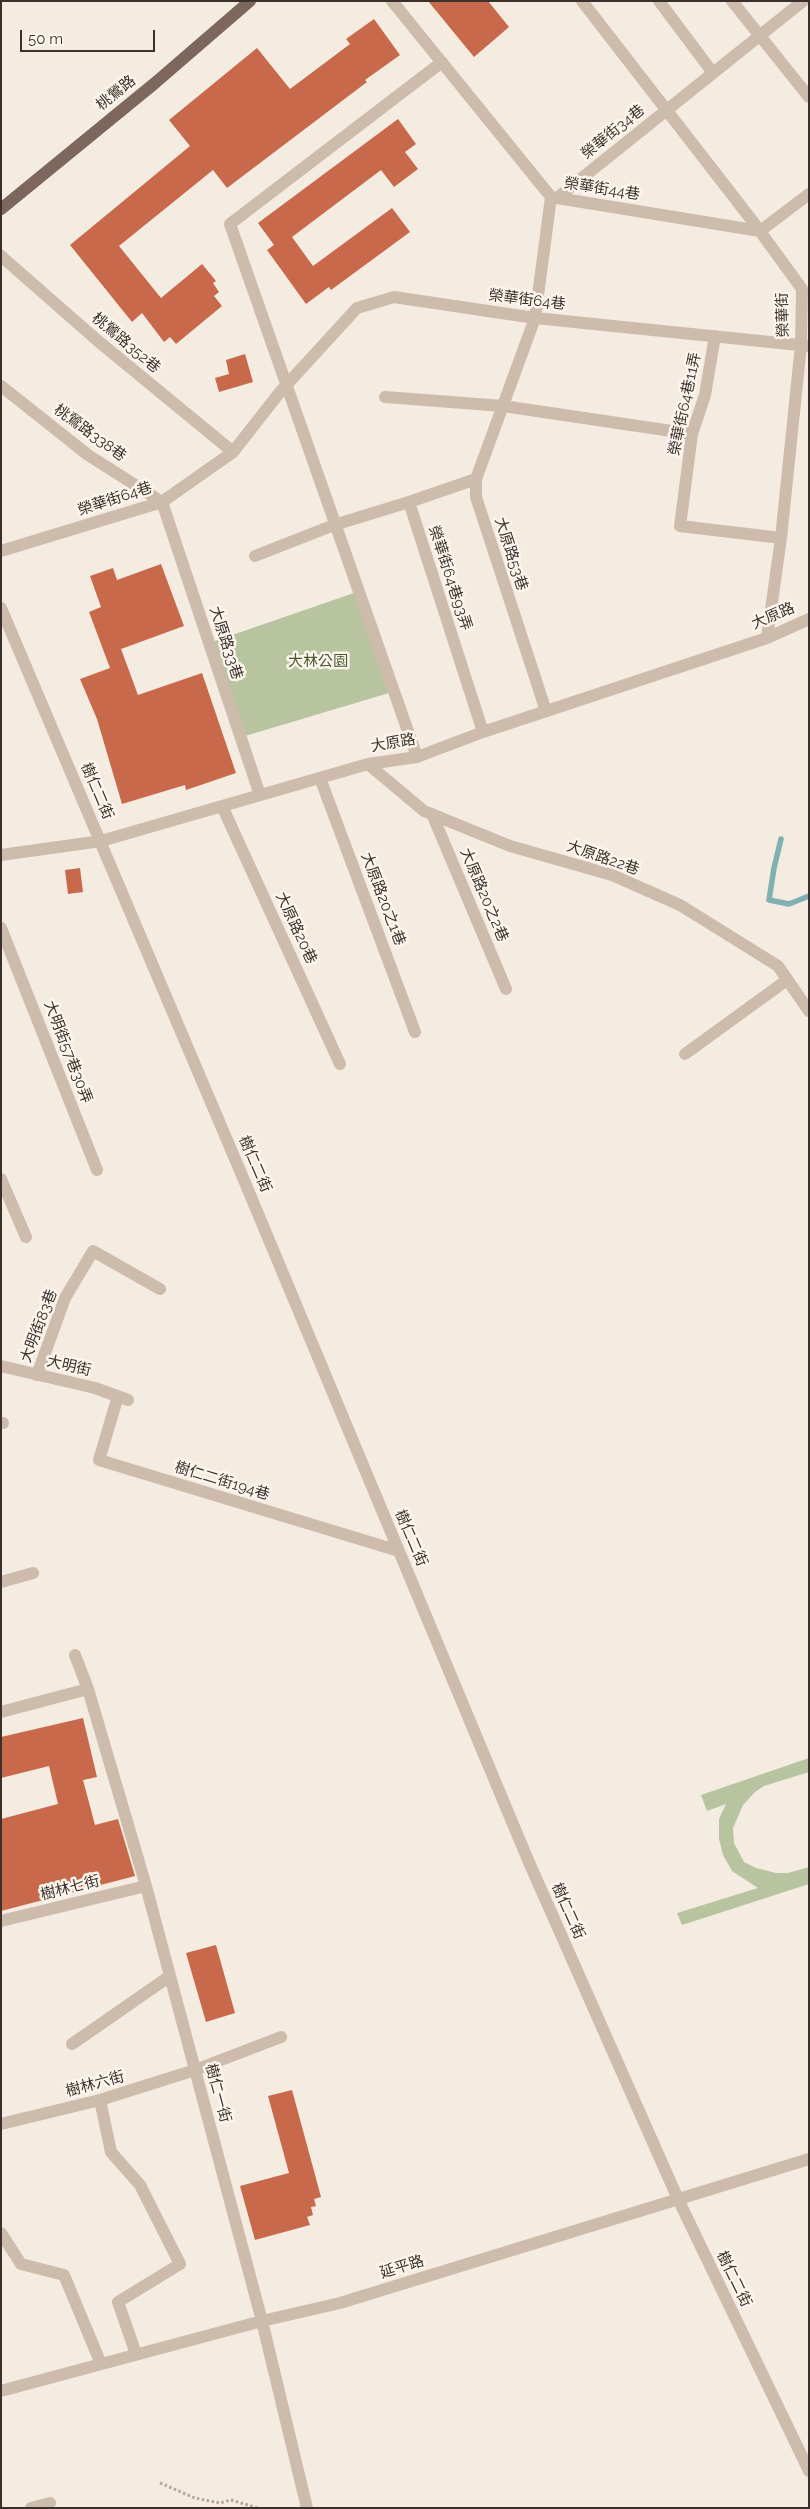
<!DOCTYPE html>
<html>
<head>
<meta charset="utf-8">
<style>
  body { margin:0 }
  #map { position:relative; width:810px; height:2509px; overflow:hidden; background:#f4ebe1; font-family:Raleway,sans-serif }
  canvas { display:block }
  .frame { position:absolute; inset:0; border:2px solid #3b302b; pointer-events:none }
  .scale { position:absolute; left:20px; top:30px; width:135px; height:22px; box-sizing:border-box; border:2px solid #3b302b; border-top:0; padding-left:6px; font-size:15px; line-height:18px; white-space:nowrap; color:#3b302b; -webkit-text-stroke:4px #fbf5ee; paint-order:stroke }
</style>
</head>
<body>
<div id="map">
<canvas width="810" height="2509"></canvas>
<div class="frame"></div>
<div class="scale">50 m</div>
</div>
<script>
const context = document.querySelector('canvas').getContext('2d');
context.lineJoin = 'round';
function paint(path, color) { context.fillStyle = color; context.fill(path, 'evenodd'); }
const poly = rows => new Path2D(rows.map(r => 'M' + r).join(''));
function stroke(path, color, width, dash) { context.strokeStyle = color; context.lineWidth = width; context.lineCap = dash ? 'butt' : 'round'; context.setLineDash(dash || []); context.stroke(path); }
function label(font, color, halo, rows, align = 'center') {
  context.font = font + ' Raleway,"Noto Sans TC",sans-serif'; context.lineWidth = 5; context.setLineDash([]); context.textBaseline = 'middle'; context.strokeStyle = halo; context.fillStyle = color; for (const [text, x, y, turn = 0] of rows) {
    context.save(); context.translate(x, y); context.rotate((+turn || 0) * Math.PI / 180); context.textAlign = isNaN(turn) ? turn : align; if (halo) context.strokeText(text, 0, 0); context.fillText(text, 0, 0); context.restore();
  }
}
paint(poly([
  [354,593,389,693,245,736,209,643],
  [809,1758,809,1772,764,1786,755,1792,743,1805,733,1828,734,1843,744,1862,756,1868,776,1873,788,1873,809,1867,809,1884,682,1925,677,1913,758,1888,732,1871,723,1855,719,1839,719,1819,726,1804,707,1811,701,1795]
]), '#b8c4a0');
stroke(poly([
  [781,839,774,868,769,900,789,904,809,896]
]), '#7fb0b2', 5.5);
paint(poly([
  [428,1,488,1,509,27,474,57],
  [374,19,400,55,365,80,367,82,227,188,213,170,119,246,161,298,202,264,216,281,213,283,219,292,214,296,222,306,176,344,170,337,164,342,142,313,132,322,70,245,190,146,169,120,257,48,290,89,350,44,346,39],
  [398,119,416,144,405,152,418,169,394,187,381,170,292,237,313,266,392,208,410,232,331,290,329,287,306,304,267,250,274,245,258,223],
  [245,354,253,382,219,392,215,378,229,374,226,360],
  [161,564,184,626,121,649,138,695,202,673,236,773,186,790,185,785,122,804,97,719,80,679,110,668,89,612,101,607,90,576,113,568,117,580],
  [80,868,83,892,68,894,65,870],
  [83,1718,97,1777,83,1780,95,1825,118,1819,135,1876,1,1911,1,1819,58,1804,49,1766,1,1778,1,1737],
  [216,1945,235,2013,206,2022,186,1953],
  [292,2090,321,2197,314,2199,316,2206,311,2207,313,2215,307,2217,310,2225,255,2240,240,2186,289,2173,268,2096]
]), '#c8694b');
stroke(poly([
  [160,2483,195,2498,220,2503,231,2500,258,2508]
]), '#b9a596', 3, [2.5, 2.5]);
stroke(poly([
  [392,1,551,197,760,231,809,194],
  [582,1,754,223,802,289,801,345,781,538,767,638],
  [659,1,713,73],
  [732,1,809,97],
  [557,198,803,1],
  [1,256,98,341,233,452],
  [715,336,705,395,692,434,680,526,781,538],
  [1,386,88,455,162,502,260,795],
  [385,397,503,406,692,434],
  [476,479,409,502,483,732],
  [1,551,162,502,233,452,280,392,357,308,394,297,535,318,809,346],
  [255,556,334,525,409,502],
  [1,608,241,1173,528,1860,678,2199,809,2471],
  [546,711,476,497,476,479,535,318,551,197],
  [417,757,230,224,442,62],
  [368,764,424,811,510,846,612,875,680,905,778,966,809,1011],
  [320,778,415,1032],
  [222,806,340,1064],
  [432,814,506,989],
  [1,855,101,841,368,764,417,757,483,732,767,638,809,619],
  [1,928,97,1170],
  [685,1054,787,980],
  [1,1179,26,1237],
  [1,1366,95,1388,128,1400],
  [37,1375,65,1298,93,1251,160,1289],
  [118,1396,99,1460,399,1551],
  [1,1423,3,1423],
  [1,1582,33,1573],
  [75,1655,88,1689,146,1886,262,2321,307,2508],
  [1,1712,88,1689],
  [1,1921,146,1886],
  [72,2044,170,1976],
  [100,2100,111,2152,140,2185,180,2264,118,2302,136,2354],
  [1,2124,100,2100,195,2070,281,2037],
  [1,2233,21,2264,64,2275,101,2364],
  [1,2391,262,2321,340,2303,809,2159],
  [31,2508,50,2503]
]), '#cdbbac', 12);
stroke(poly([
  [1,209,155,83,250,1]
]), '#7d675c', 12);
label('15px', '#3b302b', '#fbf5ee', [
  ["桃鶯路",116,93,-39],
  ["榮華街34巷",613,132,-39],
  ["榮華街44巷",602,189,9],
  ["榮華街64巷",527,300,7],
  ["榮華街",783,315,-92],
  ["桃鶯路352巷",126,343,40],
  ["榮華街64巷11弄",685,404,-78],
  ["桃鶯路338巷",90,433,36],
  ["榮華街64巷",115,499,-18],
  ["大原路53巷",511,554,72],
  ["榮華街64巷93弄",450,578,72],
  ["大原路",773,616,-23],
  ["大原路33巷",226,643,72],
  ["大原路",393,743,-10],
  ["樹仁二街",97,791,67],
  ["大原路22巷",603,858,19],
  ["大原路20之2巷",484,895,67],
  ["大原路20之1巷",383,899,69],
  ["大原路20巷",296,928,65],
  ["大明街57巷30弄",68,1052,69],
  ["樹仁二街",255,1164,67],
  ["大明街83巷",39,1326,-69],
  ["大明街",69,1366,13],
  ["樹仁二街194巷",222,1481,17],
  ["樹仁二街",411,1538,67],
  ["樹林七街",70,1888,-14],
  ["樹仁二街",568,1911,66],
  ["樹林六街",95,2084,-15],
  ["樹仁一街",218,2093,75],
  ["延平路",402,2267,-17],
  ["樹仁二街",734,2279,64]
]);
label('15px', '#4a5a2e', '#fbf5ee', [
  ["大林公園",318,661]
]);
</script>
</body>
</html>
